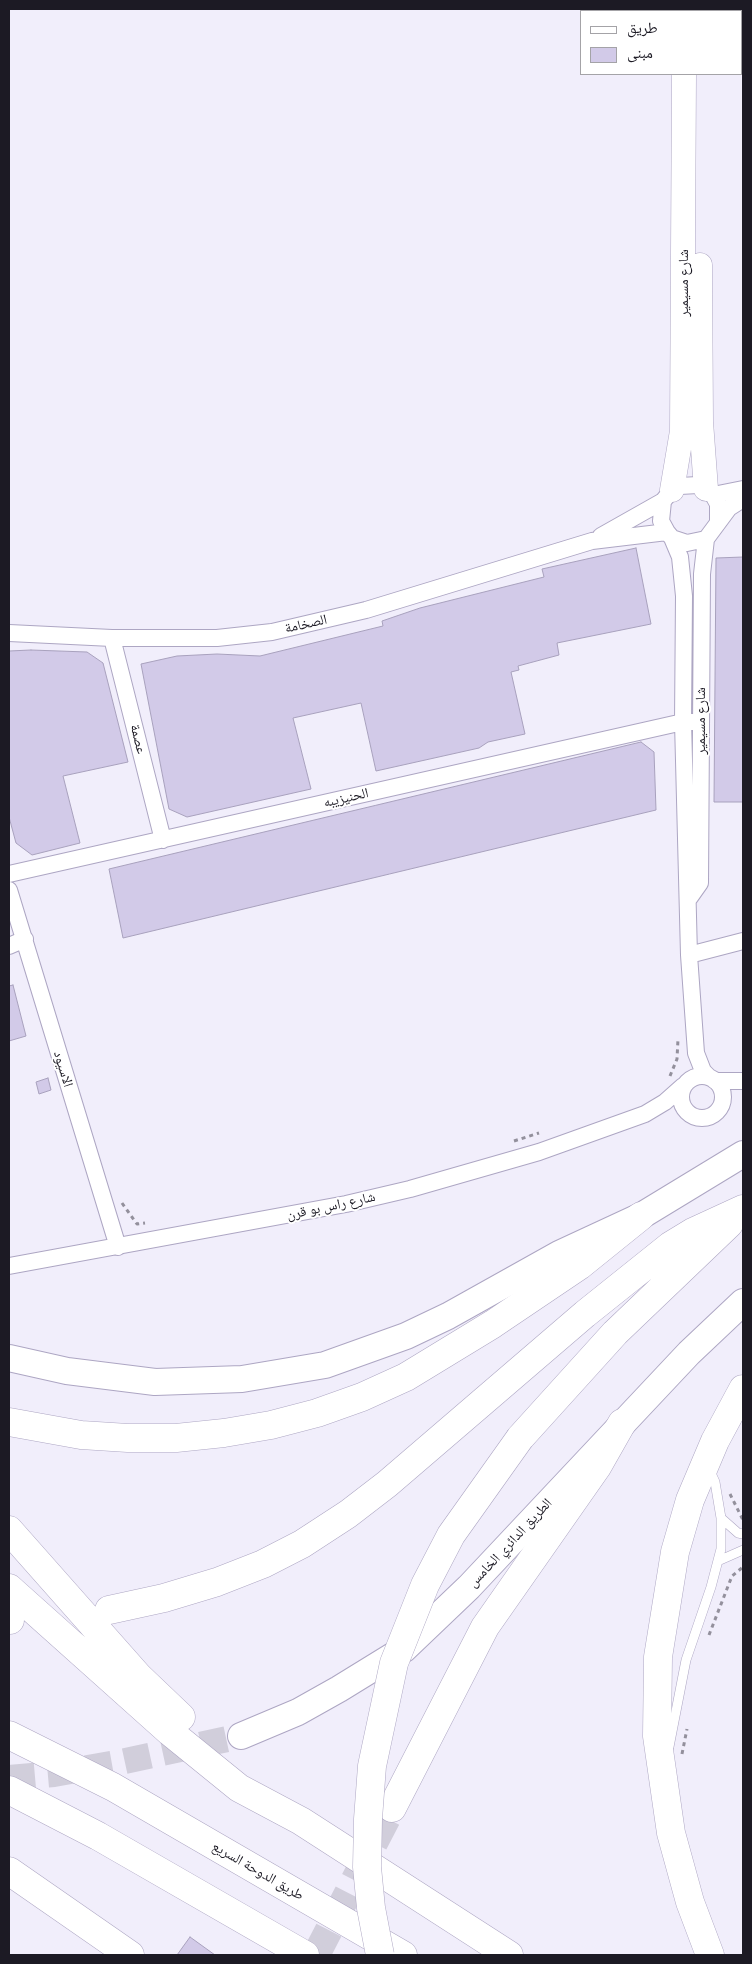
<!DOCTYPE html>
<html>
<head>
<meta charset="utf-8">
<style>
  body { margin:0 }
  #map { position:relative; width:752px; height:1964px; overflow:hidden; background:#f1eefb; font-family:Figtree,"Noto Naskh Arabic",sans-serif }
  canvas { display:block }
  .frame { position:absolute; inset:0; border:10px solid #1c1a24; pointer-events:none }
  .legend { position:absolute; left:580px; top:10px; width:162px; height:65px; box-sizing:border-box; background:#fff; border:1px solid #a4a3a7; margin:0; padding:6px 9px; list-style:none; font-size:15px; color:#1c1a24 }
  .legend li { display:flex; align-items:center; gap:10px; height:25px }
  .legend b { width:25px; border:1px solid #a4a3a7 }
</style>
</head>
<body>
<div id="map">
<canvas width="752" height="1964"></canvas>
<div class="frame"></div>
<ul class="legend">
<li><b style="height:6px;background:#fff"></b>طريق</li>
<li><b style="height:14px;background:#d2cae8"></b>مبنى</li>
</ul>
</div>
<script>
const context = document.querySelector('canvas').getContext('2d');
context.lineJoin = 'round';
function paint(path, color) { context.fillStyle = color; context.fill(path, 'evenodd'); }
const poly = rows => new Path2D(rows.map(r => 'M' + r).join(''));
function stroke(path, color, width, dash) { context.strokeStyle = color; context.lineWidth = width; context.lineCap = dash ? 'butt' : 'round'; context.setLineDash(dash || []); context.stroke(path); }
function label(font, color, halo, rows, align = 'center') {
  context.font = font + ' Figtree,"Noto Naskh Arabic",sans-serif'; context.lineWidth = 4; context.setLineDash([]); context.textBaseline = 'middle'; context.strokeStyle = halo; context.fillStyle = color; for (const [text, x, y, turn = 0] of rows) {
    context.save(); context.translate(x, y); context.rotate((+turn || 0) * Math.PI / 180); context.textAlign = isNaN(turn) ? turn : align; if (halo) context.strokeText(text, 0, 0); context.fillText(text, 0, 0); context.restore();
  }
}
const building = poly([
  [636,548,651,624,557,643,559,655,518,666,519,670,511,672,525,734,488,742,479,748,376,771,361,703,293,718,311,789,187,817,169,809,141,664,177,656,217,654,260,656,383,626,382,621,420,608,544,577,542,569,636,548],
  [743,557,743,802,714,802,716,558,743,557],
  [31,650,87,652,103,663,128,762,63,776,80,843,32,855,16,843,9,817,9,651,31,650],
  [641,742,654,752,656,810,123,938,109,869,641,742],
  [13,985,26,1036,9,1041,9,986,13,985],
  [48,1078,51,1090,39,1094,36,1082,48,1078],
  [190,1937,215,1955,177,1955,190,1937]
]);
paint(building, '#d2cae8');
stroke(building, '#a8a1bd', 1);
stroke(poly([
  [9,1778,54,1774,116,1763,241,1736]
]), '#d1cedb', 26, [26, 13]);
stroke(poly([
  [316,1955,392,1808]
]), '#d1cedb', 28, [28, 14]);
const lane = poly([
  [721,1518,738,1533,743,1534],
  [718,1561,743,1550],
  [669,1747,686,1660,711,1587,721,1549,721,1518,715,1482,709,1469]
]);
const street = poly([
  [713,495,743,489],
  [718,523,718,504,713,495,698,485,680,486,672,490,663,501,661,521,667,532,672,538,687,543,706,539,729,508,743,499],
  [601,536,663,501],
  [672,538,680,557,684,596,683,722,689,955,696,1053,703,1071,709,1077],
  [9,633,112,638,217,638,272,632,366,610,592,541,667,532],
  [112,638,163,840],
  [9,874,683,722,701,722],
  [9,890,118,1247],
  [688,900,700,883,702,574,706,539],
  [9,946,25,939],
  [689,955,743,941],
  '681 1097a21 21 0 1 1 42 0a21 21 0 1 1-42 0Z',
  [715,1081,743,1081],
  [9,1266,346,1204,410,1189,539,1152,645,1114,665,1102,683,1086]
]);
const secondary = poly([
  [682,9,682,11],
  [700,11,700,9],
  [700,265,701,422,706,489],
  [672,490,682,431,684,74]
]);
const primary = poly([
  [9,1358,67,1371,155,1382,242,1379,325,1365,406,1336,448,1316,559,1254,641,1216,743,1154],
  [241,1736,298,1712,339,1689,404,1649,469,1587,689,1353,743,1302]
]);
const highway = poly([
  [9,1422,81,1435,128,1438,176,1438,224,1433,271,1425,317,1413,362,1397,406,1377,493,1324,579,1266,641,1216],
  [520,1438,615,1333,729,1224],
  [9,1530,139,1677,181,1717],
  [9,1588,170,1732,239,1788,301,1821,509,1955],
  [109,1610,164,1598,217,1582,263,1564,302,1544,348,1514,387,1484,585,1314,670,1246,693,1232,743,1209],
  [9,1620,10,1620],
  [9,1735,113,1787,403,1955],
  [9,1790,98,1836,305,1955],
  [392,1808,485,1627,597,1467,622,1423],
  [9,1871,130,1955],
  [710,1955,690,1902,671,1833,657,1736,658,1657,675,1552,690,1500,715,1441,743,1389]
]);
stroke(lane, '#ada6c3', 10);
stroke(street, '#ada6c3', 18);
stroke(secondary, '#ada6c3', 25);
stroke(primary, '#ada6c3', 28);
stroke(highway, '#ada6c3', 29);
stroke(poly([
  [670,1076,677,1059,678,1039],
  [514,1141,539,1133],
  [122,1203,137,1224,145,1223],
  [730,1494,743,1520],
  [709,1635,732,1576,743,1567],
  [682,1754,687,1729]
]), '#93909c', 3, [4, 4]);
stroke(lane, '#fff', 9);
stroke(street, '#fff', 16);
stroke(secondary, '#fff', 24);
stroke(primary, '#fff', 26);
stroke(highway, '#fff', 28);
const highwayBridge = poly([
  [380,1955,371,1908,367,1867,368,1819,372,1766,394,1663,425,1585,451,1535,520,1438]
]);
stroke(highwayBridge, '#ada6c3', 29, []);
stroke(highwayBridge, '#fff', 28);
label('14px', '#1c1a24', '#fff', [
  ["شارع مسيمير",684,283,-90],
  ["الصخامة",306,624,-13],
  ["شارع مسيمير",701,721,-90],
  ["عصمة",138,739,76],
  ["الحنيزيبه",346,798,-13],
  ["الاسيود",63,1069,73],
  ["شارع راس بو قرن",331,1206,-12],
  ["الطريق الدائري الخامس",510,1543,-47],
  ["طريق الدوحة السريع",258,1871,30]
]);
</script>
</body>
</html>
